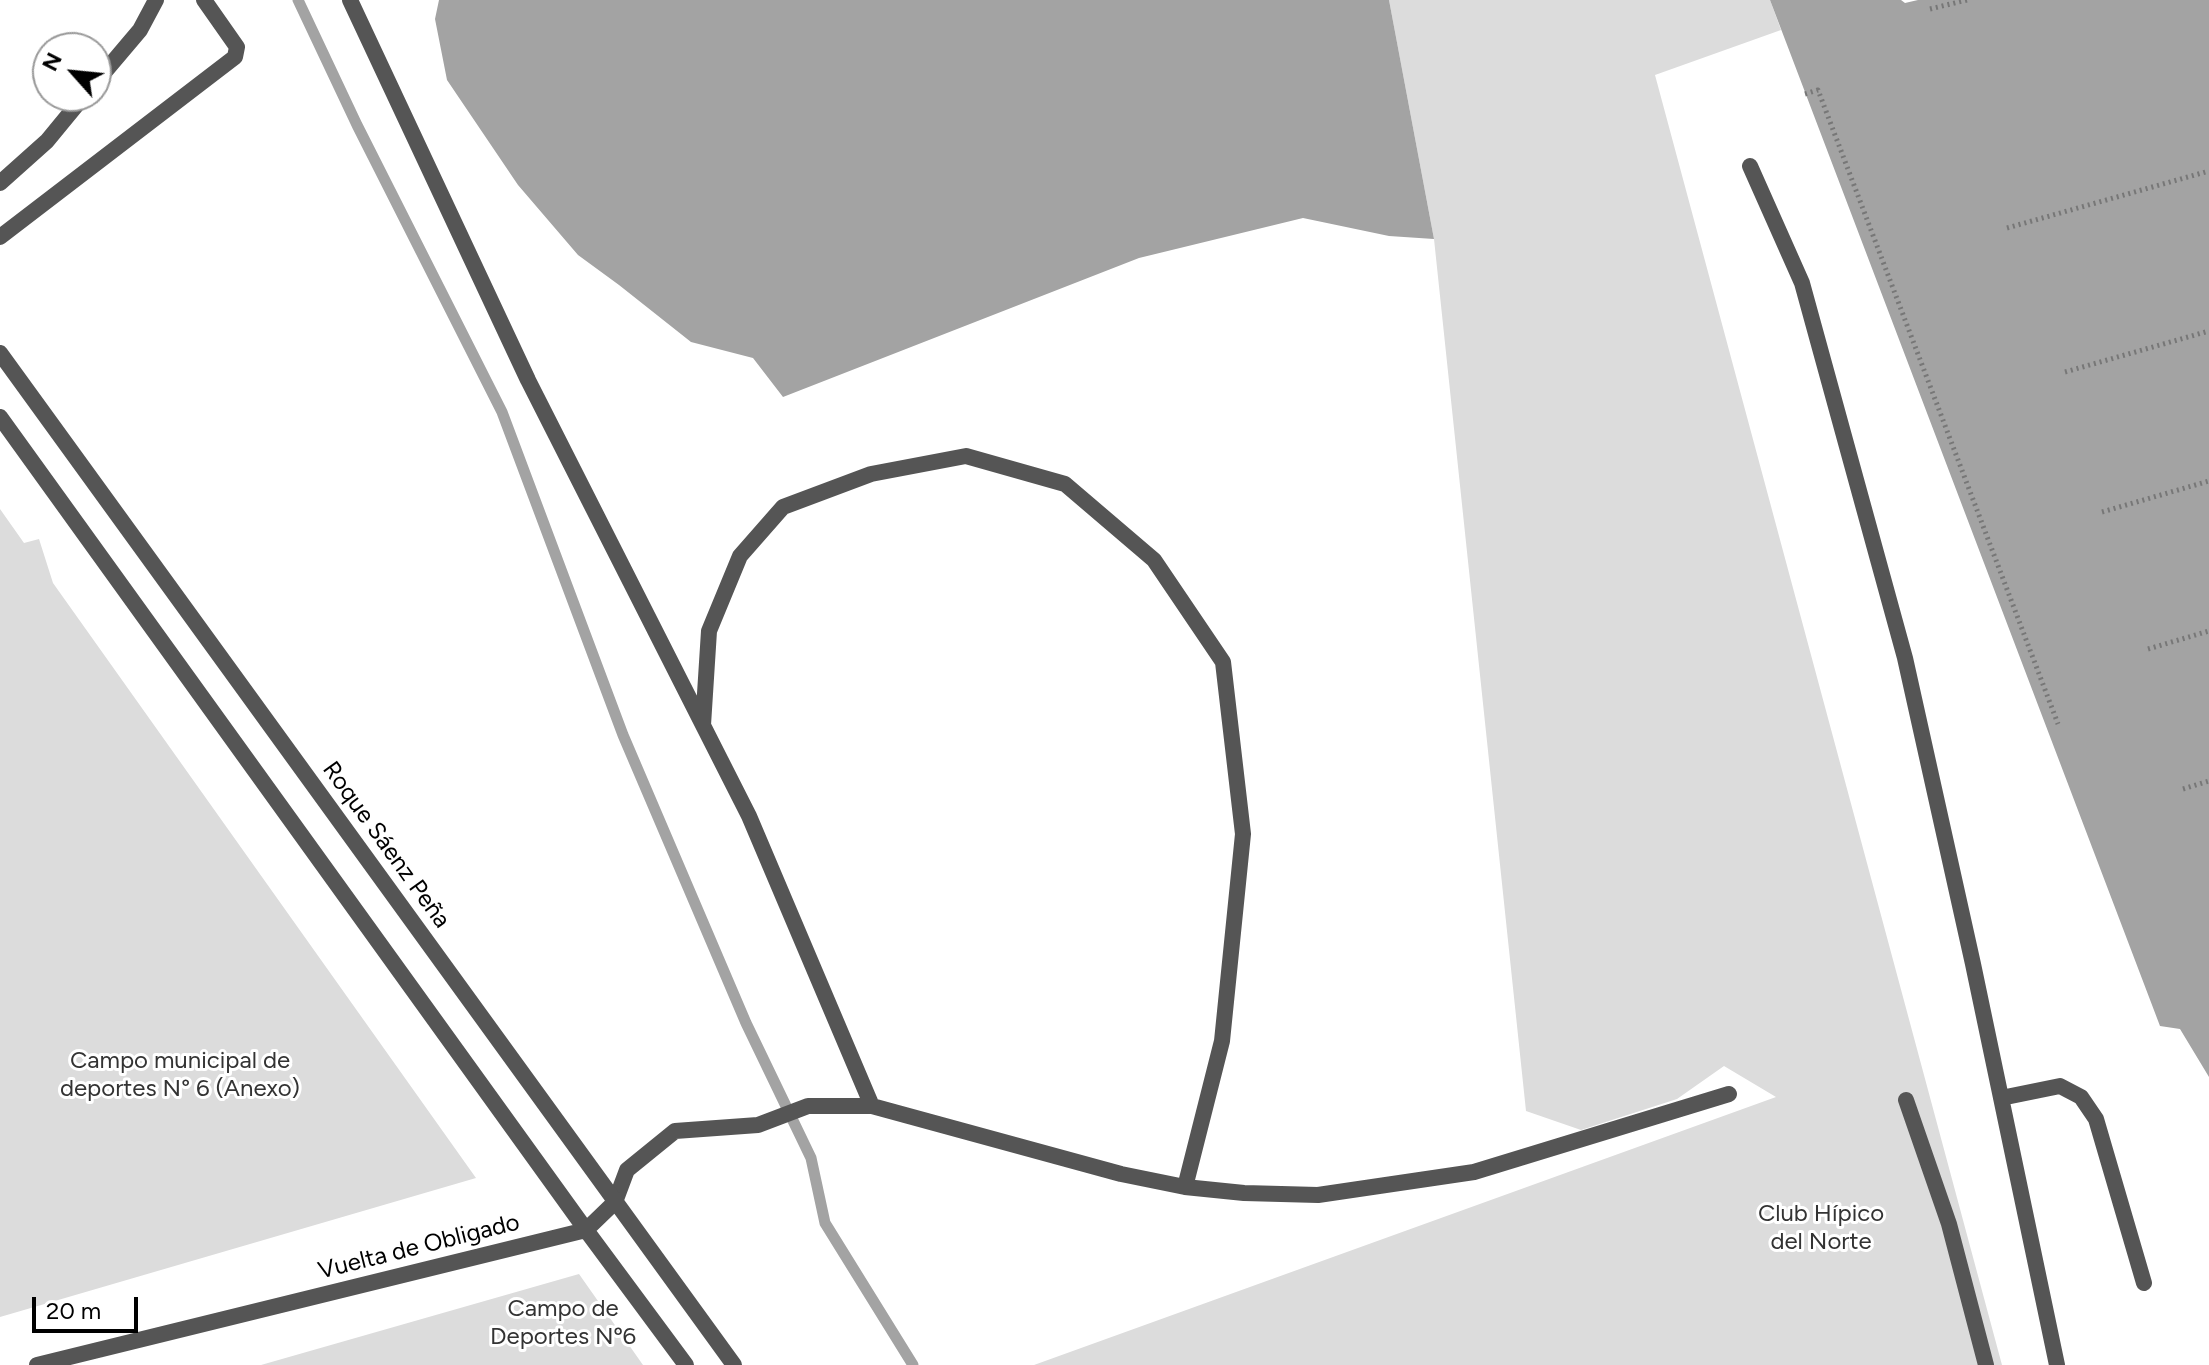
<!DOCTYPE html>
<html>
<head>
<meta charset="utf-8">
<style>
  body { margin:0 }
  #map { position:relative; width:2209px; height:1365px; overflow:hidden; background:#fff; font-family:Figtree,sans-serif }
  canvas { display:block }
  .north { position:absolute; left:32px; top:32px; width:80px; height:80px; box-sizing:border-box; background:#fff; border:2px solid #999; border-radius:50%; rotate:297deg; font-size:22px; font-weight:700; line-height:32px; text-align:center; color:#000 }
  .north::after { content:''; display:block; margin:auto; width:28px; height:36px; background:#000; clip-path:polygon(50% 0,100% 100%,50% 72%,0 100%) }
  .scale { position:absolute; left:32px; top:1297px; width:106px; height:36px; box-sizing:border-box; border:4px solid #000; border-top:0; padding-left:10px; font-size:24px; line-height:28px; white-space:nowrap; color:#000; -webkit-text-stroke:6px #fff; paint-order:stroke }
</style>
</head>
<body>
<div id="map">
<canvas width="2209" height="1365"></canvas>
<div class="north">N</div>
<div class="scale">20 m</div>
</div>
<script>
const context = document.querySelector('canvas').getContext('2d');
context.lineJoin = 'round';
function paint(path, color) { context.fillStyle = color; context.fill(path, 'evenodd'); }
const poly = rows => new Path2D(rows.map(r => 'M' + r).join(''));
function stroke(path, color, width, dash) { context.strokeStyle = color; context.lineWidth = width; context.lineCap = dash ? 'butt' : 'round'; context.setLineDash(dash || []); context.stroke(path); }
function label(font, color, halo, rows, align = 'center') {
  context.font = font + ' Figtree,sans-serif'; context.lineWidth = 6; context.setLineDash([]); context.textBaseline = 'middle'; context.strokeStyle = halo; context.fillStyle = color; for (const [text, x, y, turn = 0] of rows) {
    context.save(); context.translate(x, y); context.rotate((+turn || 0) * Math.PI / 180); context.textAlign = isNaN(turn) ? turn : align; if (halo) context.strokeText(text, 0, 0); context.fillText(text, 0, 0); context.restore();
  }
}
paint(poly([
  [1389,0,1770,0,1781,30,1655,75,2002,1365,1034,1365,1776,1097,1724,1066,1677,1099,1581,1130,1526,1111,1434,239],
  [0,509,24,543,39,539,53,583,476,1178,0,1317],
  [579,1274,643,1365,261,1365]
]), '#dcdcdc');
paint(poly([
  [439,0,1389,0,1434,239,1389,236,1303,218,1139,258,783,397,753,358,691,342,619,285,578,255,518,185,447,80,435,19],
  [1770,0,1901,0,1905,3,1918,0,2209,0,2209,1077,2180,1029,2160,1026]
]), '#a3a3a3');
stroke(poly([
  [298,0,357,125,502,412,623,735,746,1023,811,1158,825,1223,913,1365]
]), '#a3a3a3', 11);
stroke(poly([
  [1930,9,1967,0],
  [1805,94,1818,90,2058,724],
  [2007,228,2209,171],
  [2065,372,2209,331],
  [2102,512,2209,481],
  [2148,649,2209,631],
  [2183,789,2209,781]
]), '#777', 5, [2, 4]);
stroke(poly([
  [350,0,528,380,749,816,872,1106],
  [1750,166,1802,283,1905,658,1973,964,2057,1365],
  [703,725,709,631,740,556,783,507,871,474,966,456,1065,484,1154,560,1223,662,1243,834,1222,1041,1185,1187],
  [2001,1098,2060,1086,2081,1097,2096,1119,2144,1283],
  [1906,1100,1949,1224,1986,1365],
  [615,1202,627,1170,675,1131,758,1125,808,1106,872,1106,1121,1174,1185,1187,1244,1193,1318,1195,1474,1172,1729,1094]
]), '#555', 16);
stroke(poly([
  [96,82,140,30,156,0],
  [0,183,47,141,84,96],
  [0,237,235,57,237,47,204,0],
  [0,353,734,1365],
  [0,417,586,1230,686,1365],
  [37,1365,586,1230,615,1202]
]), '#555', 16);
label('24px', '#000', '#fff', [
  ["Roque Sáenz Peña",386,845,54],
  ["Vuelta de Obligado",419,1247,-14]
]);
label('24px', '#333', '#fff', [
  ["Campo municipal de",180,1061],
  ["deportes N° 6 (Anexo)",180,1089],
  ["Club Hípico",1821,1214],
  ["del Norte",1821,1242],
  ["Campo de",563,1309],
  ["Deportes Nº6",563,1337]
]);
</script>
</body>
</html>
